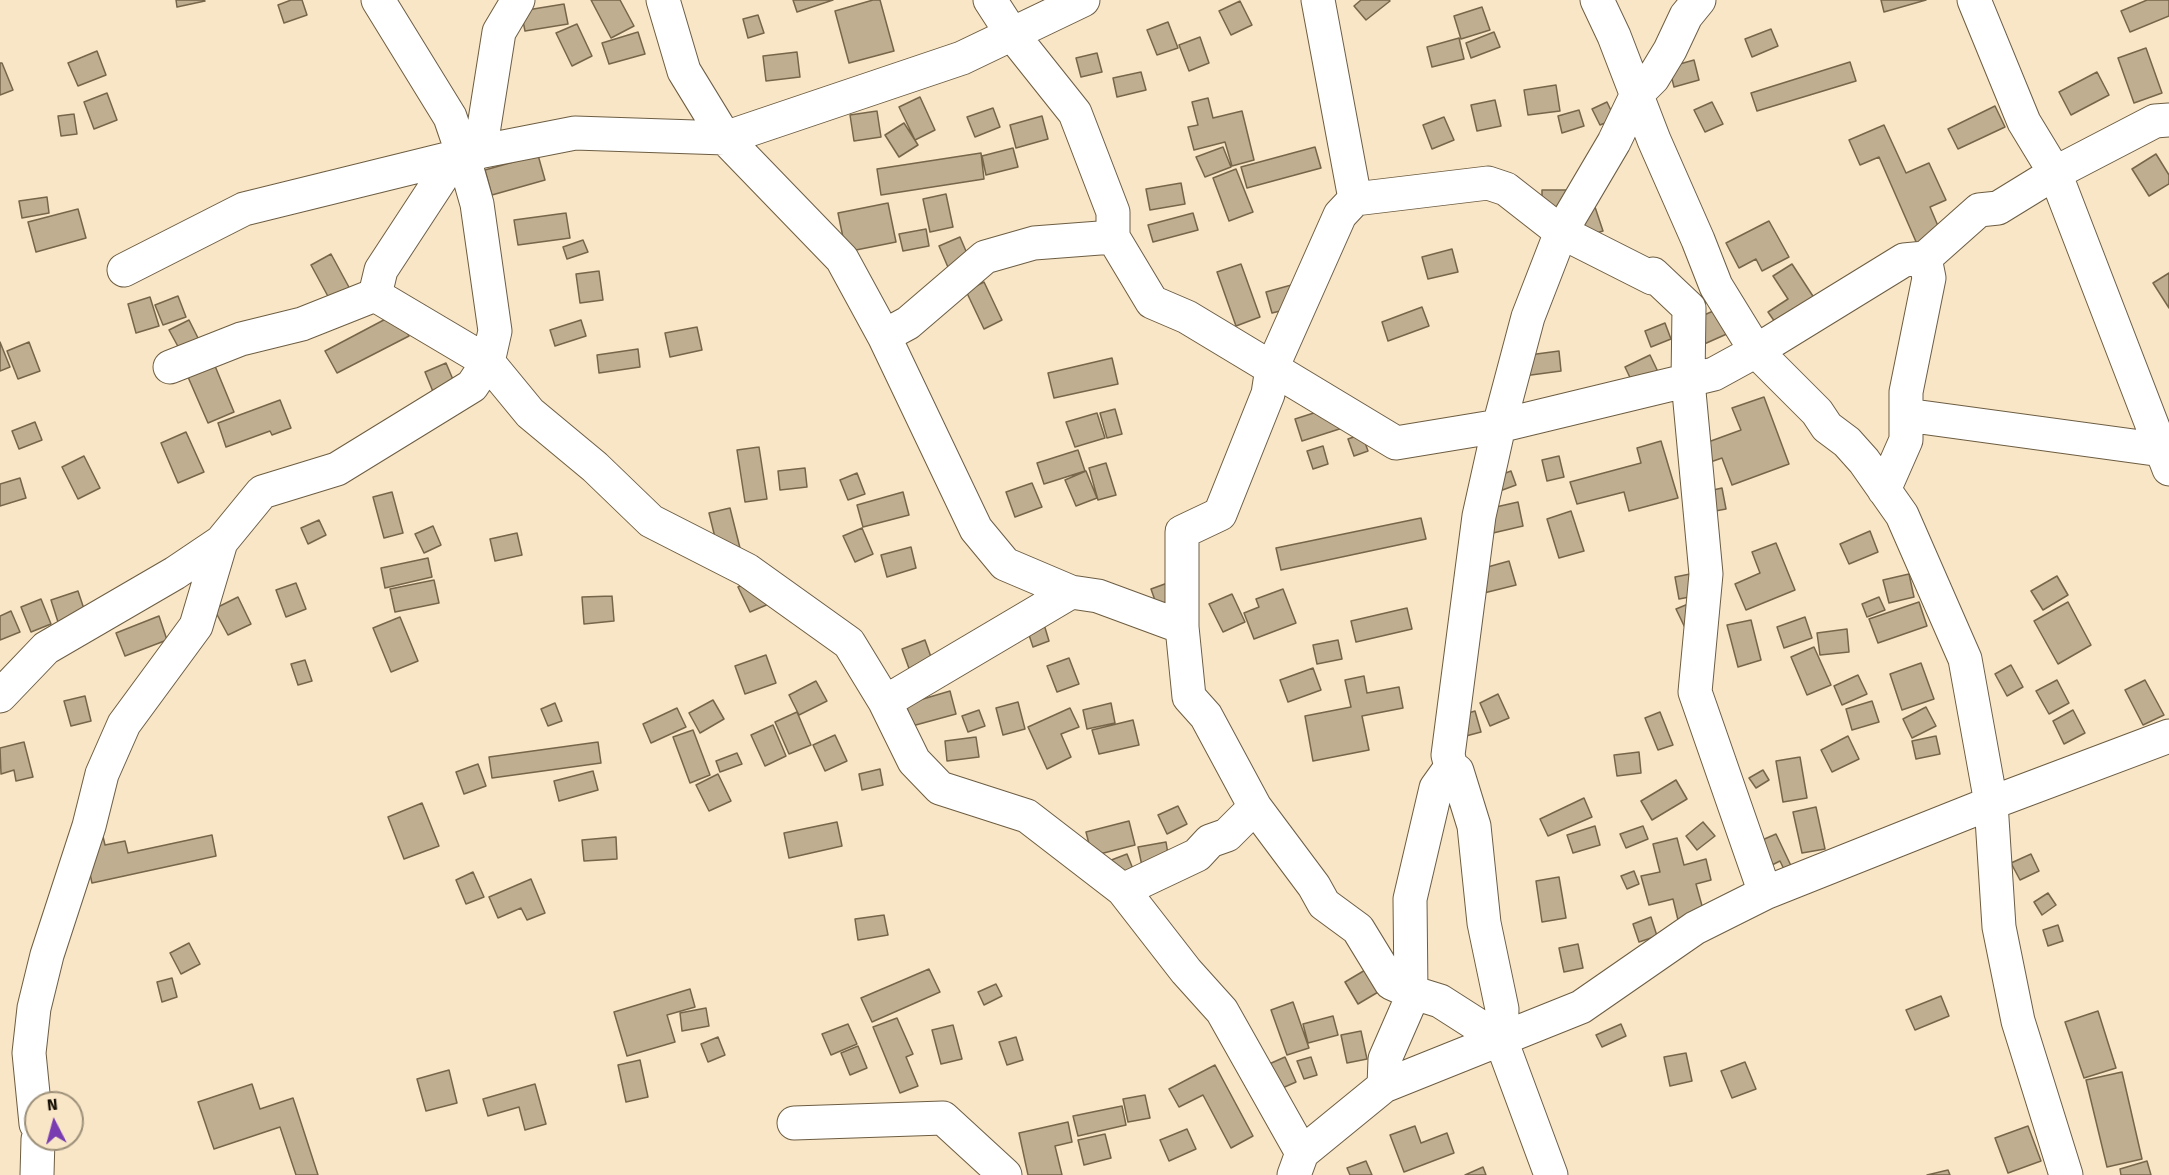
<!DOCTYPE html>
<html>
<head>
<meta charset="utf-8">
<style>
  body { margin:0 }
  #map { position:relative; width:2169px; height:1175px; overflow:hidden; background:#f9e6c7; font-family:"Fira Sans",sans-serif }
  canvas { display:block }
  .north { position:absolute; left:24px; top:1091px; width:60px; height:60px; box-sizing:border-box; background:#f9e6c7; border:2px solid #9d9079; border-radius:50%; rotate:354deg; font-size:16px; font-weight:700; line-height:24px; text-align:center; color:#140e04 }
  .north::after { content:''; display:block; margin:auto; width:21px; height:27px; background:#793cb1; clip-path:polygon(50% 0,100% 100%,50% 72%,0 100%) }
</style>
</head>
<body>
<div id="map">
<canvas width="2169" height="1175"></canvas>
<div class="north">N</div>
</div>
<script>
const context = document.querySelector('canvas').getContext('2d');
context.lineJoin = 'round';
function paint(path, color) { context.fillStyle = color; context.fill(path, 'evenodd'); }
const poly = rows => new Path2D(rows.map(r => 'M' + r).join(''));
function stroke(path, color, width, dash) { context.strokeStyle = color; context.lineWidth = width; context.lineCap = dash ? 'butt' : 'round'; context.setLineDash(dash || []); context.stroke(path); }
const building = poly([
  [176,0,204,0,205,1,177,7,176,0],
  [291,0,302,0,307,15,284,23,278,5,291,0],
  [591,0,620,0,634,26,611,38,591,0],
  [793,0,833,0,797,12,793,0],
  [873,0,880,0,894,51,849,63,835,11,873,0],
  [1361,0,1389,0,1390,1,1366,20,1354,6,1361,0],
  [1881,0,1926,0,1884,12,1881,0],
  [2147,0,2169,0,2169,16,2130,32,2121,11,2147,0],
  [1240,1,1252,25,1231,35,1219,11,1240,1],
  [564,4,568,24,525,31,521,11,564,4],
  [1482,7,1490,30,1461,39,1454,16,1482,7],
  [758,15,764,33,748,38,743,19,758,15],
  [1168,22,1178,48,1157,55,1147,30,1168,22],
  [577,24,592,56,572,66,556,33,577,24],
  [1771,29,1778,46,1752,57,1745,39,1771,29],
  [638,32,645,54,609,64,602,43,638,32],
  [1494,32,1500,47,1471,58,1466,43,1494,32],
  [1200,37,1209,63,1189,71,1179,45,1200,37],
  [1459,38,1464,59,1432,67,1427,47,1459,38],
  [2146,48,2162,93,2134,103,2118,58,2146,48],
  [97,51,106,75,78,86,68,63,97,51],
  [797,52,800,77,766,81,763,56,797,52],
  [1097,53,1102,72,1081,77,1076,58,1097,53],
  [1694,60,1699,80,1674,87,1669,67,1694,60],
  [1850,62,1856,81,1757,111,1751,93,1850,62],
  [0,63,2,63,13,90,0,95,0,63],
  [1141,72,1146,90,1117,97,1113,78,1141,72],
  [2097,72,2109,95,2071,115,2059,92,2097,72],
  [1556,85,1560,111,1528,115,1524,90,1556,85],
  [107,93,117,120,94,129,84,102,107,93],
  [920,97,935,130,915,140,899,107,920,97],
  [1208,98,1213,118,1242,111,1254,160,1232,166,1225,142,1194,150,1188,127,1198,125,1192,102,1208,98],
  [1495,100,1501,126,1477,131,1471,105,1495,100],
  [1607,102,1615,119,1600,125,1592,109,1607,102],
  [1712,102,1723,124,1705,132,1694,110,1712,102],
  [1995,106,2005,127,1958,149,1948,129,1995,106],
  [993,108,1000,127,975,137,967,117,993,108],
  [1579,110,1584,126,1562,133,1558,116,1579,110],
  [877,111,881,137,854,141,850,115,877,111],
  [74,114,77,134,61,136,58,116,74,114],
  [1042,116,1048,139,1016,148,1010,125,1042,116],
  [1444,117,1454,140,1432,149,1423,125,1444,117],
  [904,123,918,145,899,157,885,135,904,123],
  [1884,125,1906,173,1929,163,1946,200,1930,207,1941,233,1917,244,1879,157,1860,165,1849,140,1884,125],
  [1223,147,1231,167,1205,177,1196,157,1223,147],
  [1315,147,1321,168,1247,188,1241,167,1315,147],
  [1013,148,1018,167,986,175,982,156,1013,148],
  [981,153,984,179,881,195,877,169,981,153],
  [2156,154,2169,175,2169,184,2149,196,2132,169,2156,154],
  [538,155,545,180,492,195,485,170,538,155],
  [1236,169,1253,212,1229,221,1213,178,1236,169],
  [1181,183,1185,204,1150,210,1146,189,1181,183],
  [1542,190,1572,190,1571,208,1542,208,1542,190],
  [946,194,953,227,930,232,923,199,946,194],
  [47,197,49,213,22,218,19,201,47,197],
  [888,203,896,242,846,252,838,213,888,203],
  [1595,207,1603,231,1567,242,1559,219,1595,207],
  [78,209,86,238,36,252,28,222,78,209],
  [566,213,570,238,518,245,514,220,566,213],
  [1193,213,1198,230,1153,242,1148,225,1193,213],
  [1769,221,1789,257,1762,271,1756,259,1739,268,1726,243,1769,221],
  [926,229,929,246,903,251,899,234,926,229],
  [960,237,971,263,950,272,939,246,960,237],
  [583,240,588,252,567,259,563,247,583,240],
  [1452,249,1458,272,1428,279,1422,257,1452,249],
  [331,254,357,302,337,313,311,265,331,254],
  [1241,264,1260,317,1236,326,1217,272,1241,264],
  [1792,264,1822,310,1784,335,1768,312,1788,299,1773,276,1792,264],
  [599,271,603,300,580,303,576,274,599,271],
  [2169,273,2169,308,2153,283,2169,273],
  [984,282,1002,320,984,329,966,291,984,282],
  [1295,284,1301,306,1272,313,1266,292,1295,284],
  [178,296,186,317,163,325,155,305,178,296],
  [150,297,159,326,136,333,128,304,150,297],
  [1422,307,1429,326,1388,341,1382,322,1422,307],
  [1718,309,1729,333,1702,345,1690,321,1718,309],
  [397,313,409,336,337,373,325,351,397,313],
  [189,320,200,342,181,352,169,330,189,320],
  [581,320,586,336,555,346,550,330,581,320],
  [1665,323,1671,339,1651,347,1645,331,1665,323],
  [697,327,702,350,670,357,665,333,697,327],
  [0,342,10,367,0,371,0,342],
  [29,342,40,371,18,379,7,351,29,342],
  [638,349,640,367,599,373,597,355,638,349],
  [1559,351,1561,371,1516,377,1514,357,1559,351],
  [1650,355,1659,374,1634,386,1625,367,1650,355],
  [1112,358,1118,384,1054,398,1048,373,1112,358],
  [446,363,457,389,436,399,425,372,446,363],
  [215,366,234,412,208,423,188,377,215,366],
  [1764,397,1789,464,1732,485,1722,458,1696,467,1689,449,1741,430,1732,408,1764,397],
  [280,400,291,428,272,435,270,431,226,447,218,423,280,400],
  [1348,402,1355,424,1302,441,1295,419,1348,402],
  [1115,409,1122,434,1107,438,1100,413,1115,409],
  [1097,413,1105,438,1075,447,1066,422,1097,413],
  [35,422,42,440,19,449,12,431,35,422],
  [186,432,204,472,178,483,161,443,186,432],
  [1362,434,1368,451,1354,456,1348,439,1362,434],
  [1661,441,1678,498,1629,511,1624,492,1577,504,1570,482,1641,463,1637,448,1661,441],
  [1323,446,1328,464,1313,469,1307,451,1323,446],
  [759,447,767,499,745,502,737,450,759,447],
  [1078,450,1085,471,1044,484,1037,463,1078,450],
  [84,456,100,488,78,499,62,467,84,456],
  [1559,456,1564,477,1547,481,1542,460,1559,456],
  [1106,463,1116,495,1098,500,1089,468,1106,463],
  [805,468,807,487,780,490,778,471,805,468],
  [1086,471,1097,498,1076,506,1065,480,1086,471],
  [1511,471,1516,485,1489,495,1484,481,1511,471],
  [857,473,865,494,848,500,840,480,857,473],
  [20,478,26,498,0,506,0,484,20,478],
  [1032,483,1042,507,1015,517,1006,492,1032,483],
  [1722,488,1726,509,1699,514,1695,494,1722,488],
  [392,492,403,533,384,538,373,497,392,492],
  [903,492,909,515,863,527,857,505,903,492],
  [1518,502,1523,526,1493,533,1487,509,1518,502],
  [730,508,745,568,724,574,709,513,730,508],
  [1571,511,1584,551,1559,558,1547,519,1571,511],
  [1421,518,1426,539,1281,570,1276,548,1421,518],
  [319,520,326,535,308,544,301,528,319,520],
  [433,526,441,545,424,553,415,534,433,526],
  [862,528,873,554,855,562,843,536,862,528],
  [1870,531,1878,552,1849,564,1840,544,1870,531],
  [517,533,522,555,495,561,490,539,517,533],
  [1776,543,1795,590,1746,610,1735,584,1760,573,1752,552,1776,543],
  [911,547,916,568,887,577,881,555,911,547],
  [428,558,432,577,385,588,381,568,428,558],
  [1509,561,1516,585,1484,593,1477,570,1509,561],
  [1700,572,1705,594,1679,599,1675,577,1700,572],
  [1909,574,1914,597,1889,603,1883,580,1909,574],
  [2057,576,2068,595,2043,610,2031,591,2057,576],
  [760,577,771,603,750,612,738,587,760,577],
  [434,580,439,603,395,612,390,589,434,580],
  [1173,581,1180,601,1158,609,1151,589,1173,581],
  [296,583,306,609,286,617,276,590,296,583],
  [1283,589,1296,623,1254,639,1244,613,1259,607,1256,599,1283,589],
  [78,591,85,612,58,622,51,600,78,591],
  [1232,594,1245,622,1223,632,1209,604,1232,594],
  [612,596,614,621,584,624,582,597,612,596],
  [238,597,251,624,228,635,214,609,238,597],
  [1879,597,1885,610,1867,617,1862,604,1879,597],
  [41,599,51,624,31,632,21,607,41,599],
  [1698,600,1688,634,1676,609,1698,600],
  [1919,602,1927,626,1878,643,1869,619,1919,602],
  [2068,602,2091,645,2058,664,2034,621,2068,602],
  [1407,608,1412,629,1356,642,1351,621,1407,608],
  [11,611,20,632,0,640,0,616,11,611],
  [159,616,167,640,125,656,116,633,159,616],
  [400,617,418,661,391,672,373,628,400,617],
  [1805,617,1812,638,1784,648,1777,627,1805,617],
  [1751,620,1761,660,1738,667,1727,625,1751,620],
  [1043,621,1049,641,1033,647,1026,626,1043,621],
  [1847,629,1849,652,1820,655,1817,633,1847,629],
  [925,640,938,677,915,685,902,649,925,640],
  [1338,640,1342,659,1317,664,1313,645,1338,640],
  [1814,647,1831,685,1807,695,1791,657,1814,647],
  [766,655,776,683,745,694,735,666,766,655],
  [1069,658,1079,684,1057,692,1047,666,1069,658],
  [305,660,312,681,298,685,291,664,305,660],
  [1921,663,1934,699,1902,710,1890,674,1921,663],
  [2011,665,2023,687,2007,696,1995,674,2011,665],
  [1313,668,1321,690,1288,702,1280,680,1313,668],
  [1858,675,1867,694,1842,705,1834,686,1858,675],
  [1364,676,1367,693,1399,687,1403,708,1362,716,1369,750,1313,761,1305,716,1351,707,1345,680,1364,676],
  [2057,680,2069,703,2049,714,2036,691,2057,680],
  [2145,680,2164,715,2143,725,2125,690,2145,680],
  [816,681,827,701,799,715,789,695,816,681],
  [950,691,956,714,912,726,906,704,950,691],
  [1498,694,1509,718,1490,726,1480,703,1498,694],
  [85,696,91,721,71,726,64,701,85,696],
  [713,700,724,719,700,733,689,713,713,700],
  [1872,701,1879,722,1852,730,1846,709,1872,701],
  [1018,702,1025,729,1003,735,996,708,1018,702],
  [555,703,562,721,548,726,541,709,555,703],
  [1111,703,1115,723,1087,729,1083,710,1111,703],
  [1926,707,1936,726,1912,738,1903,719,1926,707],
  [677,708,686,727,651,743,643,724,677,708],
  [1070,708,1079,727,1061,734,1071,757,1047,769,1028,727,1070,708],
  [979,710,985,726,968,732,962,716,979,710],
  [2073,710,2085,733,2064,744,2053,721,2073,710],
  [1475,711,1481,732,1451,740,1445,720,1475,711],
  [797,712,811,745,789,754,775,722,797,712],
  [1660,712,1673,745,1658,750,1645,718,1660,712],
  [1133,720,1139,745,1099,754,1092,730,1133,720],
  [773,725,786,756,765,766,751,735,773,725],
  [693,730,710,775,690,783,673,737,693,730],
  [835,735,847,761,825,771,813,745,835,735],
  [1848,736,1859,759,1832,772,1821,750,1848,736],
  [1936,736,1940,754,1916,759,1912,741,1936,736],
  [976,737,979,757,947,761,945,741,976,737],
  [24,742,33,777,16,781,14,770,1,774,0,748,24,742],
  [598,742,601,763,492,778,489,757,598,742],
  [1639,752,1641,773,1617,776,1614,755,1639,752],
  [737,753,742,764,720,772,716,761,737,753],
  [1800,757,1807,798,1783,802,1776,761,1800,757],
  [478,764,486,786,464,794,456,772,478,764],
  [880,769,883,785,862,790,859,774,880,769],
  [1763,770,1769,780,1756,788,1749,778,1763,770],
  [593,771,598,790,559,801,554,781,593,771],
  [718,774,731,801,709,811,696,785,718,774],
  [1676,780,1687,799,1652,820,1641,801,1676,780],
  [1584,798,1592,817,1548,836,1540,819,1584,798],
  [422,803,439,846,404,859,388,817,422,803],
  [1178,806,1187,824,1167,834,1158,815,1178,806],
  [1816,807,1825,849,1802,853,1793,812,1816,807],
  [1129,821,1135,845,1092,856,1086,832,1129,821],
  [837,822,842,846,789,858,784,833,837,822],
  [1703,822,1715,836,1697,850,1686,836,1703,822],
  [1595,826,1600,845,1573,853,1567,835,1595,826],
  [1643,826,1648,839,1626,848,1620,834,1643,826],
  [101,828,105,845,125,841,128,853,212,835,216,856,92,883,81,832,101,828],
  [1776,834,1793,870,1792,886,1780,861,1764,869,1753,844,1776,834],
  [616,837,617,859,584,861,582,840,616,837],
  [1677,838,1684,865,1706,859,1711,880,1696,884,1704,913,1678,920,1673,899,1649,905,1641,876,1660,872,1653,844,1677,838],
  [1166,842,1169,860,1142,866,1138,847,1166,842],
  [1127,854,1133,869,1107,879,1101,864,1127,854],
  [2031,854,2039,871,2020,880,2011,863,2031,854],
  [1634,871,1639,884,1627,889,1621,876,1634,871],
  [473,872,484,897,466,904,456,880,473,872],
  [1559,877,1566,918,1542,922,1536,881,1559,877],
  [531,879,545,913,527,920,521,908,498,918,489,897,531,879],
  [2048,893,2056,905,2042,915,2034,902,2048,893],
  [884,915,888,935,858,940,855,919,884,915],
  [1651,917,1657,936,1639,942,1633,924,1651,917],
  [2058,925,2063,941,2048,946,2043,930,2058,925],
  [189,943,200,964,181,974,170,953,189,943],
  [1578,944,1583,968,1564,972,1559,948,1578,944],
  [1377,963,1390,985,1358,1004,1345,982,1377,963],
  [929,969,940,992,872,1022,861,998,929,969],
  [172,978,177,997,162,1002,157,982,172,978],
  [996,984,1002,996,984,1005,978,992,996,984],
  [690,989,695,1007,667,1015,675,1042,627,1056,614,1012,690,989],
  [1941,996,1949,1016,1915,1030,1906,1010,1941,996],
  [1293,1002,1309,1048,1287,1055,1271,1010,1293,1002],
  [706,1008,709,1026,682,1031,680,1013,706,1008],
  [2098,1011,2116,1068,2084,1078,2065,1022,2098,1011],
  [1333,1016,1338,1035,1308,1043,1303,1024,1333,1016],
  [897,1018,913,1054,906,1057,918,1086,900,1093,873,1027,897,1018],
  [848,1024,857,1044,831,1055,822,1034,848,1024],
  [1621,1024,1626,1036,1602,1047,1596,1035,1621,1024],
  [953,1025,962,1059,941,1064,932,1030,953,1025],
  [1361,1031,1367,1059,1347,1063,1341,1035,1361,1031],
  [718,1037,725,1055,708,1062,701,1044,718,1037],
  [1016,1037,1023,1060,1007,1065,999,1042,1016,1037],
  [858,1046,867,1068,850,1075,841,1053,858,1046],
  [1686,1053,1692,1081,1670,1086,1664,1057,1686,1053],
  [1285,1057,1296,1082,1271,1093,1260,1068,1285,1057],
  [1311,1057,1317,1075,1304,1079,1297,1061,1311,1057],
  [640,1060,648,1097,626,1102,618,1065,640,1060],
  [1745,1062,1756,1089,1732,1098,1721,1071,1745,1062],
  [1215,1065,1253,1136,1231,1148,1203,1095,1179,1107,1169,1089,1215,1065],
  [449,1070,457,1103,426,1111,417,1079,449,1070],
  [2122,1072,2142,1159,2107,1167,2086,1080,2122,1072],
  [252,1084,260,1109,293,1098,318,1175,296,1175,280,1127,214,1149,198,1102,252,1084],
  [535,1084,546,1124,525,1130,519,1107,488,1116,483,1099,535,1084],
  [1145,1095,1150,1118,1128,1122,1123,1099,1145,1095],
  [1122,1106,1126,1125,1078,1136,1073,1116,1122,1106],
  [1068,1122,1072,1142,1055,1146,1062,1175,1028,1175,1019,1133,1068,1122],
  [1415,1126,1421,1143,1447,1133,1454,1153,1404,1172,1390,1135,1415,1126],
  [2028,1126,2041,1161,2008,1173,1995,1138,2028,1126],
  [1187,1129,1196,1149,1169,1161,1160,1140,1187,1129],
  [1105,1134,1111,1158,1084,1165,1078,1140,1105,1134],
  [1366,1161,1372,1175,1350,1175,1347,1168,1366,1161],
  [2147,1161,2151,1175,2121,1175,2120,1169,2147,1161],
  [1483,1167,1486,1175,1465,1175,1483,1167],
  [1948,1170,1950,1175,1927,1175,1948,1170]
]);
paint(building, '#c0ae90');
stroke(building, '#77664a', 1.5);
const minor = poly([
  [663,0,684,71,725,138,842,259,884,336,976,529,1005,564,1071,592,1098,596,1182,627],
  [990,0,1012,34,1075,113,1113,212,1113,237,1152,302,1187,317,1396,443,1499,426,1714,374,1756,351,1904,260,1925,258,1979,210,1998,208,2055,173,2155,121,2169,120],
  [1318,0,1355,199],
  [1597,0,1614,36,1654,140,1698,240,1716,286,1756,351,1817,412,1827,427,1847,442,1864,461,1902,515,1965,659,1991,803,1999,927,2018,1021,2066,1175],
  [1974,0,2024,122,2055,173,2169,469],
  [480,152,499,32,518,0],
  [124,270,244,209,463,155,575,133,725,138,962,58,1083,0],
  [375,295,381,270,455,157],
  [884,336,908,323,985,257,1034,243,1113,237],
  [170,367,241,339,302,324,375,295,488,362,530,413,595,467,651,521,747,570,849,643,885,702,914,761,940,788,1027,816,1123,890,1186,971,1222,1011,1302,1153],
  [1906,415,2169,451],
  [1884,490,1906,440,1906,392,1929,278,1925,258],
  [0,696,46,648,175,573,221,542],
  [885,702,1071,592],
  [1451,767,1436,788,1410,899,1411,992,1440,1001,1501,1040],
  [1123,890,1197,855,1210,841,1227,835,1255,807],
  [1384,1086,1385,1059,1409,1004,1411,992,1391,983,1358,929,1324,904,1314,886,1255,807,1206,716,1189,697,1182,627,1182,532,1220,514,1268,394,1272,368,1340,215,1355,199,1488,183,1506,189,1561,232,1652,278,1653,274,1689,308,1688,381,1706,574,1695,692,1765,893],
  [794,1123,943,1118,1005,1175],
  [36,1124,29,1053,34,1008,47,955,89,826,102,774,124,724,196,626,221,542,262,492,337,469,472,386,488,362,495,331,477,204,463,155,450,117,378,0],
  [37,1175,38,1139],
  [1294,1175,1302,1153,1384,1086,1581,1007,1695,928,1765,893,1991,803,2169,736],
  [1551,1175,1501,1040,1502,1009,1484,923,1474,826,1457,771,1451,767,1448,755,1479,516,1499,426,1528,317,1561,232,1614,142,1637,94,1653,78,1670,50,1686,16,1699,0]
]);
stroke(minor, '#6d5d42', 35);
stroke(minor, '#fff', 33);
</script>
</body>
</html>
